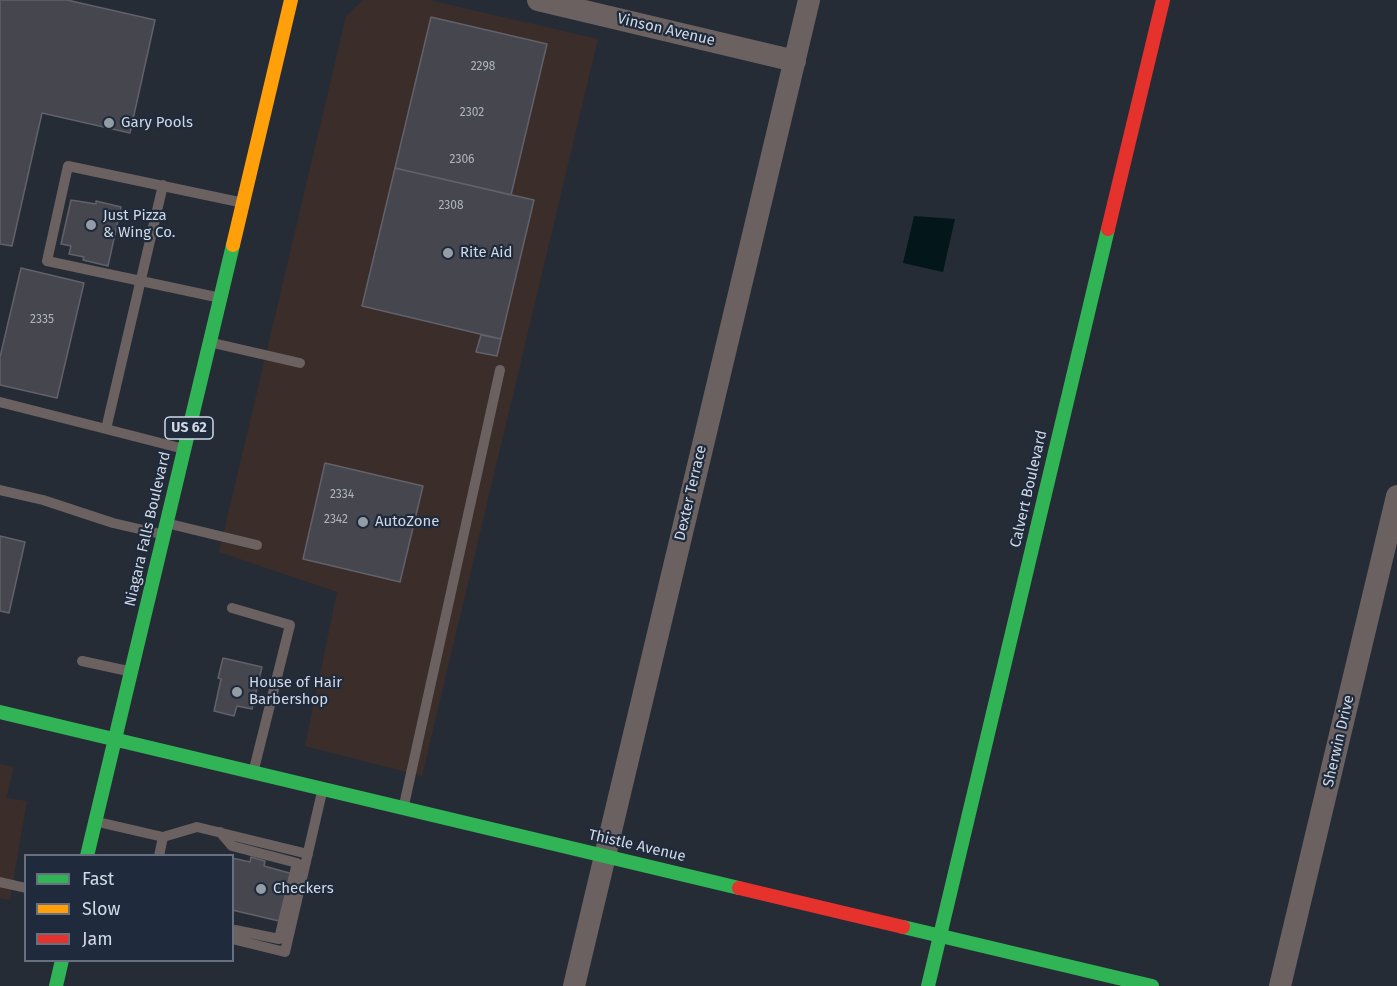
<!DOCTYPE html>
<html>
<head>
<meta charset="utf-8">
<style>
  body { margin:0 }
  #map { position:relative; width:1397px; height:986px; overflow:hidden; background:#252c36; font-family:"Fira Sans",sans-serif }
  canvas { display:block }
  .legend { position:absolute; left:24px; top:854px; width:210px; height:108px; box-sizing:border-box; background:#1f2b3c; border:2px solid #66707f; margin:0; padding:8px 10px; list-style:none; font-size:18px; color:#d0d8e3 }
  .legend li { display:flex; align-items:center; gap:12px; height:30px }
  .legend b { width:30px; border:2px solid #66707f }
</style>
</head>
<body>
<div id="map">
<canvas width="1397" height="986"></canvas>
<ul class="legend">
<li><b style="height:8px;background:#30b455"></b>Fast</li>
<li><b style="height:8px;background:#ff9f0a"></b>Slow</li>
<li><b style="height:8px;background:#e5322d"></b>Jam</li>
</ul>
</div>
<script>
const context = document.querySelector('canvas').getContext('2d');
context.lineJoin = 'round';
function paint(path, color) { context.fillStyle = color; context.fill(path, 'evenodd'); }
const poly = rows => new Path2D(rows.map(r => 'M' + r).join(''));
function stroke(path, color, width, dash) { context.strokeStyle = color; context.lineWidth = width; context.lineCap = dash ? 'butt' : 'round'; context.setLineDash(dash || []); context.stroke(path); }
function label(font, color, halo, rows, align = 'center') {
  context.font = font + ' "Fira Sans",sans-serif'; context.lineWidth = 4.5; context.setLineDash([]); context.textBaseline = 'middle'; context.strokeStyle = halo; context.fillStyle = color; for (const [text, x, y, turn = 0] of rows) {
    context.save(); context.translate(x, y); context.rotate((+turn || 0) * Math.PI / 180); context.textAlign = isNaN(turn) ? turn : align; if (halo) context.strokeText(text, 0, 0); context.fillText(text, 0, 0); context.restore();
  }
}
paint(poly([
  [363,0,429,0,598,39,422,776,305,746,337,592,219,552,346,16],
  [0,764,14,767,6,798,27,801,10,900,0,898]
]), '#3b2d29');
paint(poly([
  [914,216,955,219,943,272,903,263]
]), '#03171a');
const building = poly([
  [0,0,67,0,155,20,130,133,42,113,12,246,0,244,0,0],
  [431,17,547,44,511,195,395,168,431,17],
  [395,168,534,200,501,339,362,306,395,168],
  [71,200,96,204,96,201,121,207,108,266,83,260,84,257,69,254,71,246,61,244,71,200],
  [21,268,84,283,57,398,0,385,0,357,21,268],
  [481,335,501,339,497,356,476,352,481,335],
  [325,463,423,486,400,582,303,559,325,463],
  [0,536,25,542,9,613,0,611,0,536],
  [223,658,262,667,252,709,237,706,234,716,214,711,221,679,218,678,223,658],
  [251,857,265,861,264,866,293,874,279,921,232,910,232,858,250,862,251,857]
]);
paint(building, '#46474e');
stroke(building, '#62616a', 1.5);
stroke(poly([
  [163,185,106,429,180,448],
  [216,297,47,261,68,166,239,202],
  [213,343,300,363],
  [0,402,106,429],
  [0,490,43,500,113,523,161,534],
  [170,524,257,545],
  [232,608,290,625,254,769],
  [82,661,128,671],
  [404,805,500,370],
  [98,822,163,837,197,827,308,854],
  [220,832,232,846,297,863,279,939,235,930,232,933],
  [159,856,163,837],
  [0,882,26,888],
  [232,939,285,952,322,792]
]), '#6b6160', 10);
stroke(poly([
  [538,0,795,61],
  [574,986,809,0],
  [1280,986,1397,496]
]), '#6b6160', 22);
stroke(poly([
  [0,712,739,888],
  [87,856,233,245],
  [903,927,1152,986],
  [56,986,62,960],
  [928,986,1108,229]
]), '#30b455', 14);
stroke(poly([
  [233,245,291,0]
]), '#ff9f0a', 14);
stroke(poly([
  [1108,229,1163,0],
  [739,888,903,927]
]), '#e5322d', 14);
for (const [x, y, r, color] of [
  [109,123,6,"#949ca6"],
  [91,225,6,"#949ca6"],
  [448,253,6,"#949ca6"],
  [363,522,6,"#949ca6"],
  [237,692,6,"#949ca6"],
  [261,889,6,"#949ca6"]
]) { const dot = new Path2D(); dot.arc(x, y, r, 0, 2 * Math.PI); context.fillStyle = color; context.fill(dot); stroke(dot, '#1f2b3c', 2); }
label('12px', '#aeb4be', null, [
  ["2298",483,67],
  ["2302",472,113],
  ["2306",462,160],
  ["2308",451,206],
  ["2335",42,320],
  ["2334",342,495],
  ["2342",336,520]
]);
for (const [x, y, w] of [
  [189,428,48]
]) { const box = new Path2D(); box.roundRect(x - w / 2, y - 11, w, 22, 4.5); context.fillStyle = '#1f2b3c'; context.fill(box); stroke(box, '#d0d8e3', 1.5); }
label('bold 14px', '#d0d8e3', null, [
  ["US 62",189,428]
]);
label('15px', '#d0d8e3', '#1f2b3c', [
  ["Vinson Avenue",666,30,13],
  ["Calvert Boulevard",1029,489,-77],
  ["Dexter Terrace",691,493,-77],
  ["Niagara Falls Boulevard",148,529,-77],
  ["Sherwin Drive",1339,741,-77],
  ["Thistle Avenue",637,846,13]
]);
label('15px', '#d0d8e3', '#1f2b3c', [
  ["Gary Pools",121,123],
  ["Just Pizza",103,216],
  ["& Wing Co.",103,233],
  ["Rite Aid",460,253],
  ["AutoZone",375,522],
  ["House of Hair",249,683],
  ["Barbershop",249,700],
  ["Checkers",273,889]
], 'left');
</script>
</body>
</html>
